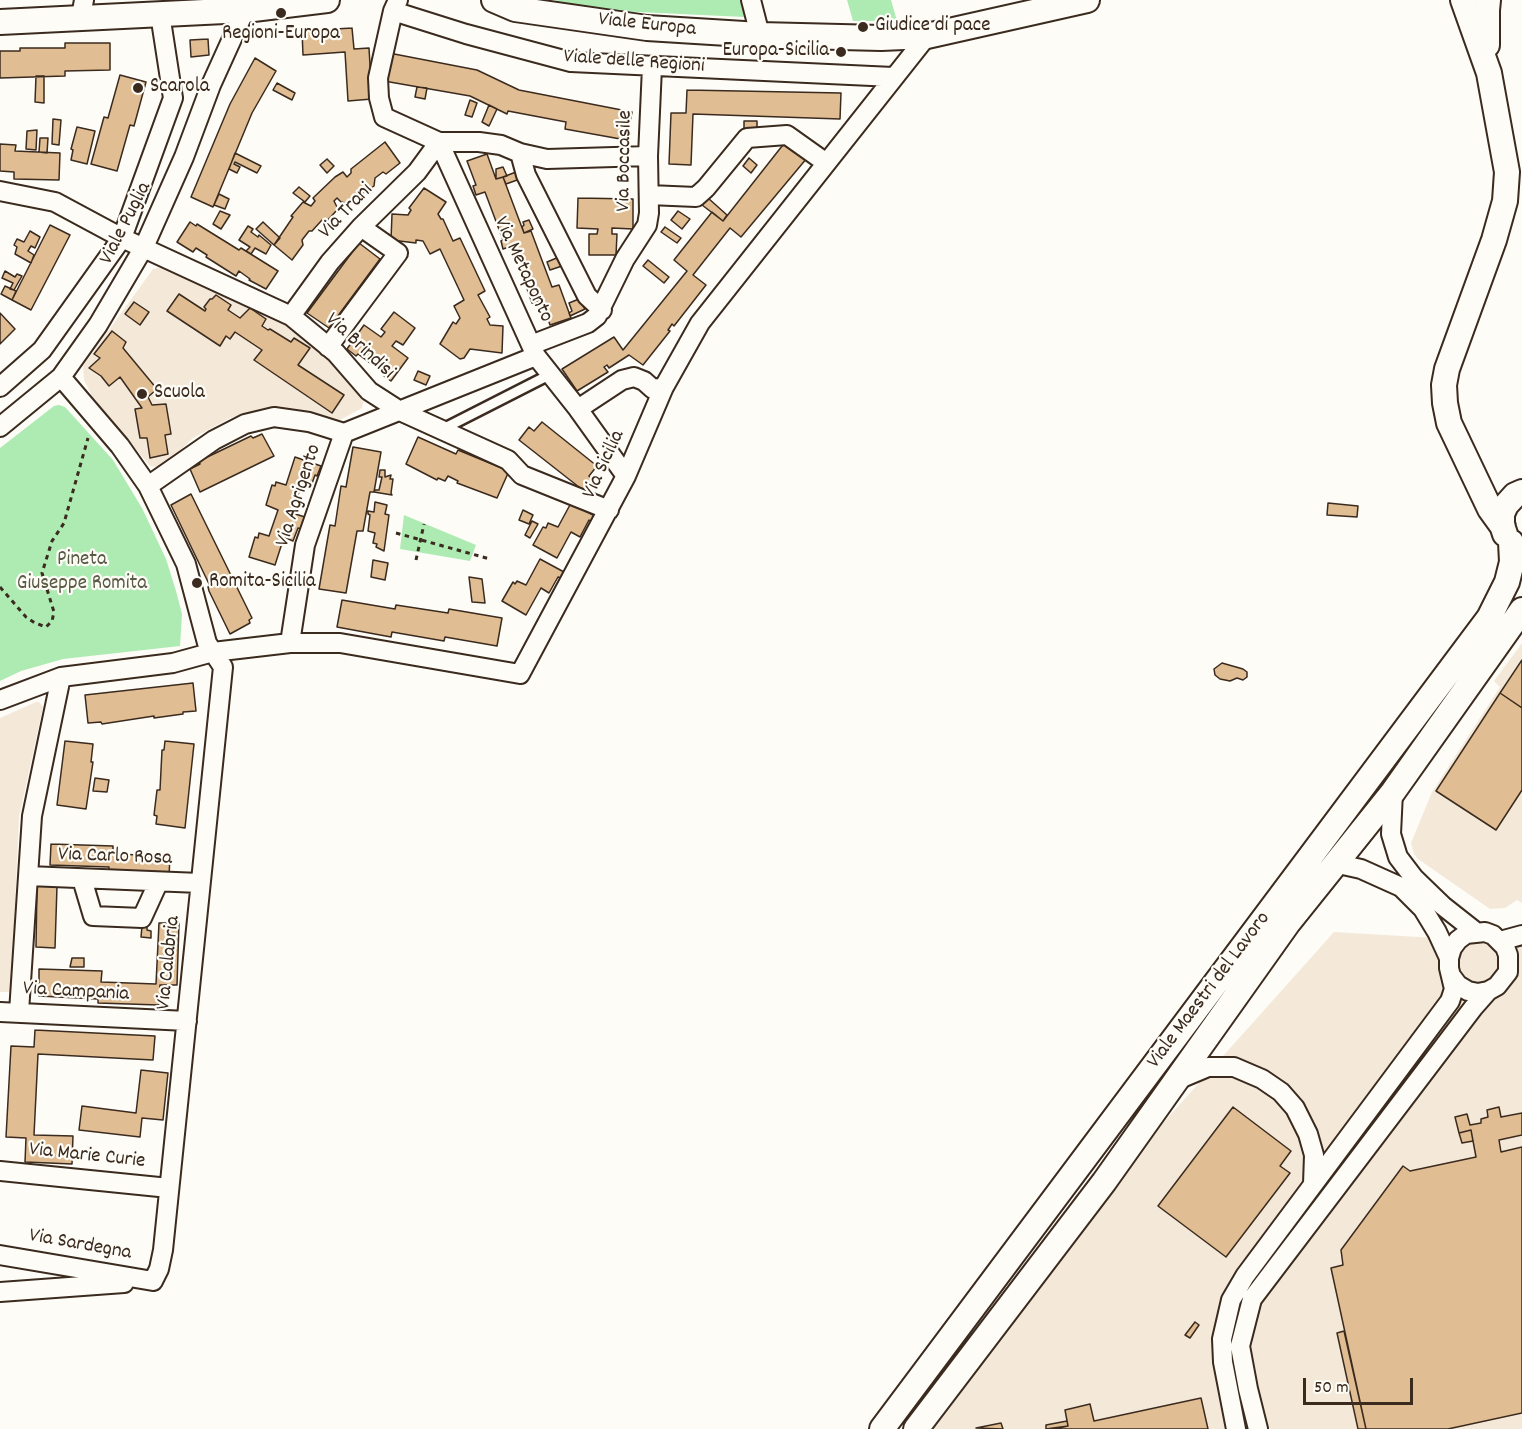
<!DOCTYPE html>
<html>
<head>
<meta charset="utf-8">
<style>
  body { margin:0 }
  #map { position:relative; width:1522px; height:1429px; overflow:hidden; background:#fdfcf7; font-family:Dekko,sans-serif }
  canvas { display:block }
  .scale { position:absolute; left:1303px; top:1378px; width:110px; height:27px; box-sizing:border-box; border:3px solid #3b2a1e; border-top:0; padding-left:8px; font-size:18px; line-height:21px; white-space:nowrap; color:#3b2a1e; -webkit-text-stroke:4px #fdfcf7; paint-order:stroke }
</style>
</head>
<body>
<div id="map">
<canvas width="1522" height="1429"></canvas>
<div class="scale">50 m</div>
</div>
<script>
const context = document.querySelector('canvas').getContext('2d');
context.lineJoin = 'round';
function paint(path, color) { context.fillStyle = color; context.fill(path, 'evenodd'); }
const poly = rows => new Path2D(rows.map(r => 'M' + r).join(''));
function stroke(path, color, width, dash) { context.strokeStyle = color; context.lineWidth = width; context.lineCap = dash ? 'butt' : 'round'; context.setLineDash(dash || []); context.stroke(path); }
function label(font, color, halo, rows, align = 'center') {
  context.font = font + ' Dekko,sans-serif'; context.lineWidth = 4.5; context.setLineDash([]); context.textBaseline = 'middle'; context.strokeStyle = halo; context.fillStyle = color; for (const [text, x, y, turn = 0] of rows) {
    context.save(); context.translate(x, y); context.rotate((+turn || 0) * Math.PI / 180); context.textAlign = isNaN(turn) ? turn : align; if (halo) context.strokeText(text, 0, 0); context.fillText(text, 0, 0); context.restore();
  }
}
paint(poly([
  [166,266,253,305,291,329,319,351,364,399,362,408,340,420,333,421,266,411,246,413,230,418,193,438,164,466,157,467,150,466,93,398,84,380,83,366,153,269],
  [1522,643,1522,903,1517,900,1505,908,1490,909,1418,859,1414,854,1411,843,1432,792,1500,687,1494,681],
  [36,702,39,702,43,707,19,817,11,992,0,992,0,718],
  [1334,932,1522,943,1522,1429,928,1429,1130,1160]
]), '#f4e9d9');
paint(poly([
  [554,0,740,0,745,17,595,10],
  [847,0,891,0,897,21,853,21],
  [59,405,65,407,113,460,142,508,166,559,176,591,182,614,180,646,63,659,21,671,0,681,0,448,54,406],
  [404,515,476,545,470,561,400,549]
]), '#adebb3');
const building = poly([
  [352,28,354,49,369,48,372,99,348,101,345,52,303,55,302,31,352,28],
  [208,39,209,55,191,57,190,40,208,39],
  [65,43,110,43,110,70,65,71,65,76,0,78,0,51,20,51,20,48,65,48,65,43],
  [389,53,477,70,519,90,632,112,626,140,565,129,566,122,508,111,507,114,470,96,384,81,389,53],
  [255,58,276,71,252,113,213,207,191,197,230,104,255,58],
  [120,75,146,82,134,126,130,125,117,171,91,164,104,117,108,118,120,75],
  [36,76,44,76,44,103,35,102,36,76],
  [277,83,295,93,292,100,273,90,277,83],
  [417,87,427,88,425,99,415,97,417,87],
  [687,90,841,93,840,119,693,114,691,165,669,164,671,113,686,113,687,90],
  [470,100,477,103,472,117,465,115,470,100],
  [489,105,497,109,489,126,482,122,489,105],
  [53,119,61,120,59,145,52,144,53,119],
  [744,121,757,121,757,132,744,132,744,121],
  [77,127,95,131,87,164,71,160,73,150,71,149,77,127],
  [37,130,36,150,26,149,27,131,37,130],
  [40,138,48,138,47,153,39,152,40,138],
  [786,141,807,158,741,237,730,228,693,275,706,285,674,326,672,324,668,330,670,331,643,365,629,355,609,368,607,365,604,367,608,372,577,391,562,369,614,337,623,350,687,271,674,260,712,212,723,221,786,141],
  [385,142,400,163,386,174,383,172,375,178,374,186,359,196,357,192,354,197,345,203,341,202,337,198,334,201,338,209,325,223,322,220,312,231,309,231,302,240,303,245,292,260,274,245,293,217,291,216,303,202,311,206,315,201,313,198,335,177,343,172,347,177,351,173,351,169,385,142],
  [0,144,16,145,15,151,60,153,59,180,14,179,14,172,0,171,0,144],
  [235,153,261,166,257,173,235,162,234,164,240,167,237,173,229,169,235,153],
  [487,154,496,179,503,177,524,233,531,231,552,287,559,285,571,318,550,325,541,300,532,303,512,246,503,249,501,241,503,240,485,192,476,195,473,186,476,185,467,161,487,154],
  [749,158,757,165,751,173,743,166,749,158],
  [327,159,334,166,327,173,320,165,327,159],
  [503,167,507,176,496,179,496,169,503,167],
  [516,172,520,179,506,184,503,177,516,172],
  [299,187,310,196,305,202,293,193,299,187],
  [424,188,446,202,438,214,441,219,443,219,453,241,460,238,485,291,478,295,490,317,487,319,490,325,503,326,502,353,470,349,464,358,460,359,440,344,453,322,456,324,460,318,454,306,464,300,440,249,430,254,423,241,416,240,416,243,391,240,392,214,408,215,411,210,409,208,424,188],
  [219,194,229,199,225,209,214,205,219,194],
  [578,198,633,199,633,229,612,228,612,234,617,234,616,255,589,255,589,234,597,234,598,229,577,228,578,198],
  [708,198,727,215,723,221,702,205,708,198],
  [220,211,230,215,221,229,213,224,220,211],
  [678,211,690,219,682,229,671,220,678,211],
  [529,220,533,229,524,233,522,227,524,225,523,222,529,220],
  [190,222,196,226,197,224,239,250,241,248,278,271,266,289,249,280,250,279,239,271,236,276,206,257,207,255,196,248,193,252,177,242,190,222],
  [263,222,280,238,274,245,256,229,263,222],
  [50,225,70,235,31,310,12,300,50,225],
  [248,226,253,229,251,232,258,237,259,235,271,245,266,254,255,248,251,254,246,251,250,247,239,240,248,226],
  [665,227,681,238,677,243,661,232,665,227],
  [30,231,40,237,35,248,31,246,28,251,34,255,31,263,15,254,17,247,14,245,17,239,24,242,30,231],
  [359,243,380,259,329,328,307,313,359,243],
  [559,257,562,266,550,270,547,262,559,257],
  [648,260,669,277,664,283,643,266,648,260],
  [5,271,15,277,17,274,22,276,14,290,10,289,13,283,2,278,5,271],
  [5,286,16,291,12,300,1,294,5,286],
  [179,294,205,311,206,309,204,307,210,299,212,299,216,295,231,305,228,310,240,318,250,308,266,319,262,326,268,330,270,329,291,342,294,338,310,348,298,365,344,395,332,413,254,360,262,350,235,332,230,339,226,336,220,346,167,311,179,294],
  [579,299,585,309,570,316,569,313,572,311,569,303,579,299],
  [134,302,149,312,140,325,125,314,134,302],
  [394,312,415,328,403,345,396,341,392,346,408,358,391,381,384,376,385,374,358,354,356,356,347,349,364,325,381,337,385,332,381,329,394,312],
  [0,313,15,329,0,344,0,313],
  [112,331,126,342,123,348,157,389,148,397,152,405,166,404,171,434,165,435,168,454,150,458,147,438,140,438,135,409,142,408,120,377,109,386,101,376,89,368,100,358,94,354,112,331],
  [418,371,430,376,426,385,414,380,418,371],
  [542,422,597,466,589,476,593,480,584,491,519,440,529,427,534,431,542,422],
  [262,434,274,456,200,492,190,469,200,464,199,461,251,436,253,438,262,434],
  [418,437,456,454,458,450,509,471,497,498,457,483,458,481,448,476,445,481,438,478,437,480,406,464,418,437],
  [353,447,381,452,374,492,370,492,363,531,357,531,346,593,319,589,330,525,335,526,341,486,346,487,353,447],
  [295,457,321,466,317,476,315,475,310,489,301,486,292,513,305,517,301,529,298,528,293,541,284,537,275,565,249,557,255,537,258,538,259,533,269,536,278,510,266,505,272,485,275,486,276,482,286,485,295,457],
  [380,470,385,470,385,477,391,475,390,479,393,479,391,493,392,495,374,492,375,490,379,490,382,477,379,477,380,470],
  [191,494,252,618,249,620,250,623,230,634,209,591,208,587,210,586,171,505,191,494],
  [375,502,387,505,385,514,389,515,384,551,376,547,377,544,373,543,375,533,368,531,370,515,368,514,368,511,374,512,375,502],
  [571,503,595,516,592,522,589,520,580,537,571,532,557,558,533,545,543,527,546,528,548,523,558,527,571,503],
  [1328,503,1358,506,1357,517,1327,515,1328,503],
  [523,510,533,515,529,524,519,520,523,510],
  [532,521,538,524,530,538,525,535,532,521],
  [540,559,564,572,561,578,558,577,549,593,541,588,526,615,502,601,513,582,515,584,517,581,526,585,540,559],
  [373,560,388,563,385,580,371,577,373,560],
  [469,577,482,579,485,603,472,602,469,577],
  [342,600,395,609,396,605,448,613,449,609,502,618,497,646,445,637,444,641,392,632,391,637,337,627,342,600],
  [1522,660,1522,708,1500,693,1522,660],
  [1222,663,1243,669,1247,672,1247,677,1243,680,1237,678,1230,681,1220,679,1215,675,1214,669,1222,663],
  [193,683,196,711,183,712,183,714,154,718,154,716,102,724,101,722,88,723,85,695,193,683],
  [1500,693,1522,708,1522,790,1496,830,1436,791,1500,693],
  [65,741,93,744,91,762,93,762,86,809,57,805,65,741],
  [165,741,194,744,185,828,156,824,157,816,154,815,157,790,160,790,162,750,164,750,165,741],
  [95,778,109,780,107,792,93,791,95,778],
  [51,844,113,846,113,854,170,856,169,877,108,876,109,867,50,865,51,844],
  [37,885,57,886,55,948,36,947,37,885],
  [159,923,179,923,177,985,160,985,159,1005,98,1003,98,999,39,996,39,969,102,971,101,982,156,984,159,923],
  [142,926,147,926,147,930,151,931,151,938,141,937,142,926],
  [72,958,84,958,84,967,70,967,72,958],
  [35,1030,155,1036,153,1060,38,1054,34,1135,73,1136,72,1164,25,1162,26,1138,6,1137,11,1046,34,1047,35,1030],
  [141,1070,168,1073,163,1120,142,1118,140,1137,79,1130,82,1106,136,1113,141,1070],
  [1233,1107,1291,1151,1280,1166,1290,1173,1226,1257,1158,1206,1233,1107],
  [1499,1107,1501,1117,1522,1113,1522,1135,1499,1140,1501,1152,1522,1147,1522,1413,1448,1429,1366,1429,1331,1268,1343,1265,1341,1250,1403,1166,1410,1171,1476,1157,1471,1130,1459,1133,1455,1117,1467,1114,1470,1125,1481,1123,1481,1119,1488,1117,1487,1110,1499,1107],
  [1471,1130,1473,1141,1462,1143,1459,1133,1471,1130],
  [1195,1322,1199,1325,1190,1338,1185,1335,1195,1322],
  [1344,1331,1366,1429,1358,1429,1337,1333,1344,1331],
  [1201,1398,1208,1429,1054,1429,1068,1426,1065,1410,1090,1404,1094,1421,1201,1398],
  [1067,1421,1068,1426,1046,1429,1046,1425,1067,1421],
  [1001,1423,1003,1429,976,1428,1001,1423]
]);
paint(building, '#e0bd92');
stroke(building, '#3b2a1e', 1.5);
const lane = poly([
  [441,430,551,374]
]);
const street = poly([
  [398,0,393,11,466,34,571,62,893,77],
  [751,0,760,35],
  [393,11,378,78,379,98,384,117,439,142,479,142,501,145,520,153,547,159,648,156],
  [74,19,82,11,84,0],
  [520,153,526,175,587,296,602,310],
  [0,191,55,202,122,238,291,316,336,353,369,391,400,411,508,460,522,475,609,510],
  [649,195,696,197,706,188,747,138,787,135,825,162],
  [291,316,330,262,361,227,417,172,439,142,536,356,578,409,626,476],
  [531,345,588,323,597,316,625,259,647,225,649,213,648,156,652,67],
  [328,347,398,253,361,227],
  [0,387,42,350,122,238,173,98,160,14],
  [578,409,622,380,634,377,644,381,653,389,664,387],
  [0,427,61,377,98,325,144,247,184,157,211,85,245,10],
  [148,486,214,440,245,424,274,417,309,422,344,433,536,356],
  [290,643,305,545,344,433],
  [0,700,61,677,173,663,213,652,207,643,186,564,148,486,120,446,61,377],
  [1393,792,1391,834,1398,857,1414,878,1443,906,1476,932],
  [1334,863,1361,869,1401,887,1423,909,1437,932,1449,958],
  [28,876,200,883],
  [82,879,93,916,142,918,158,883],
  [1500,941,1522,935],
  [0,1012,187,1021],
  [19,1012,32,816,61,677],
  [1177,1080,1208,1067,1234,1067,1262,1079,1281,1092,1295,1108,1308,1134,1314,1155,1313,1184],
  [0,1171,169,1188],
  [0,1255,153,1281],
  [153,1281,159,1269,163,1250,223,667,213,652,290,643,340,643,520,674,626,476,664,387,700,323,927,36],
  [0,1292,124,1283],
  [1236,1429,1223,1362,1222,1339,1231,1300,1245,1276,1450,1001,1454,989,1449,968,1449,958,1452,948,1458,940,1466,934,1485,932,1493,935,1505,947,1508,955,1508,972,1497,986,1488,991,1478,993,1468,991,1458,985,1452,977],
  [1258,1429,1248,1389,1240,1346,1252,1299,1473,1008,1488,991]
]);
const secondary = poly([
  [494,0,515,9,647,28,760,35,881,38,927,36,1087,0],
  [1463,0,1489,73,1507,172,1505,201,1494,240,1447,369,1444,385,1445,403,1449,423,1490,509,1503,527],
  [0,22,245,10,327,0],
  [1487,45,1487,10,1488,0],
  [1505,534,1502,525,1502,514,1506,505,1515,495,1522,492],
  [882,1429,1489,618,1507,582,1512,562,1511,542],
  [916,1429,1104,1182,1288,923,1393,792,1522,610]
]);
stroke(lane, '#3b2a1e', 14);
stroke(street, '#3b2a1e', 22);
stroke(secondary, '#3b2a1e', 28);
stroke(poly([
  [396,533,490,559],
  [416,560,424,524],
  [0,587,26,617,35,623,46,627,52,621,54,612,42,573,52,541,64,523,88,438]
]), '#3b2a1e', 3, [4.5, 4.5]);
stroke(lane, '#fdfcf7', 9);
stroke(street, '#fdfcf7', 18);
stroke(secondary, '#fdfcf7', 24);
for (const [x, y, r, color] of [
  [281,13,6,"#3b2a1e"],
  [863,27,6,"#3b2a1e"],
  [841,52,6,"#3b2a1e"],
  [138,88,6,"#3b2a1e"],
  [142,394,6,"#3b2a1e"],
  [197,583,6,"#3b2a1e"]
]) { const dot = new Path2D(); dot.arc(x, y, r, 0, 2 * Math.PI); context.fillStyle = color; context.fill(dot); stroke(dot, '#fdfcf7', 2); }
label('21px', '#3b2a1e', '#fdfcf7', [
  ["Viale Europa",647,26,6],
  ["Viale delle Regioni",634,63,4],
  ["Via Boccasile",626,161,-89],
  ["Via Trani",347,212,-46],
  ["Viale Puglia",127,224,-63],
  ["Via Metaponto",522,270,65],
  ["Via Brindisi",359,347,43],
  ["Via Sicilia",605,465,-65],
  ["Via Agrigento",300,496,-72],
  ["Via Carlo Rosa",115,858,2],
  ["Via Calabria",170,963,-84],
  ["Viale Maestri del Lavoro",1210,991,-53],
  ["Via Campania",76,993,3],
  ["Via Marie Curie",87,1157,6],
  ["Via Sardegna",80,1246,10]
]);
label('21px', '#3b2a1e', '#fdfcf7', [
  ["Giudice di pace",875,27],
  ["Regioni-Europa",281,35,"center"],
  ["Europa-Sicilia",829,52,"right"],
  ["Scarola",150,88],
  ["Scuola",154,394],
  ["Romita-Sicilia",209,583]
], 'left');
label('21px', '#585a43', '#fdfcf7', [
  ["Pineta",82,561],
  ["Giuseppe Romita",82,585]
]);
</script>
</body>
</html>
